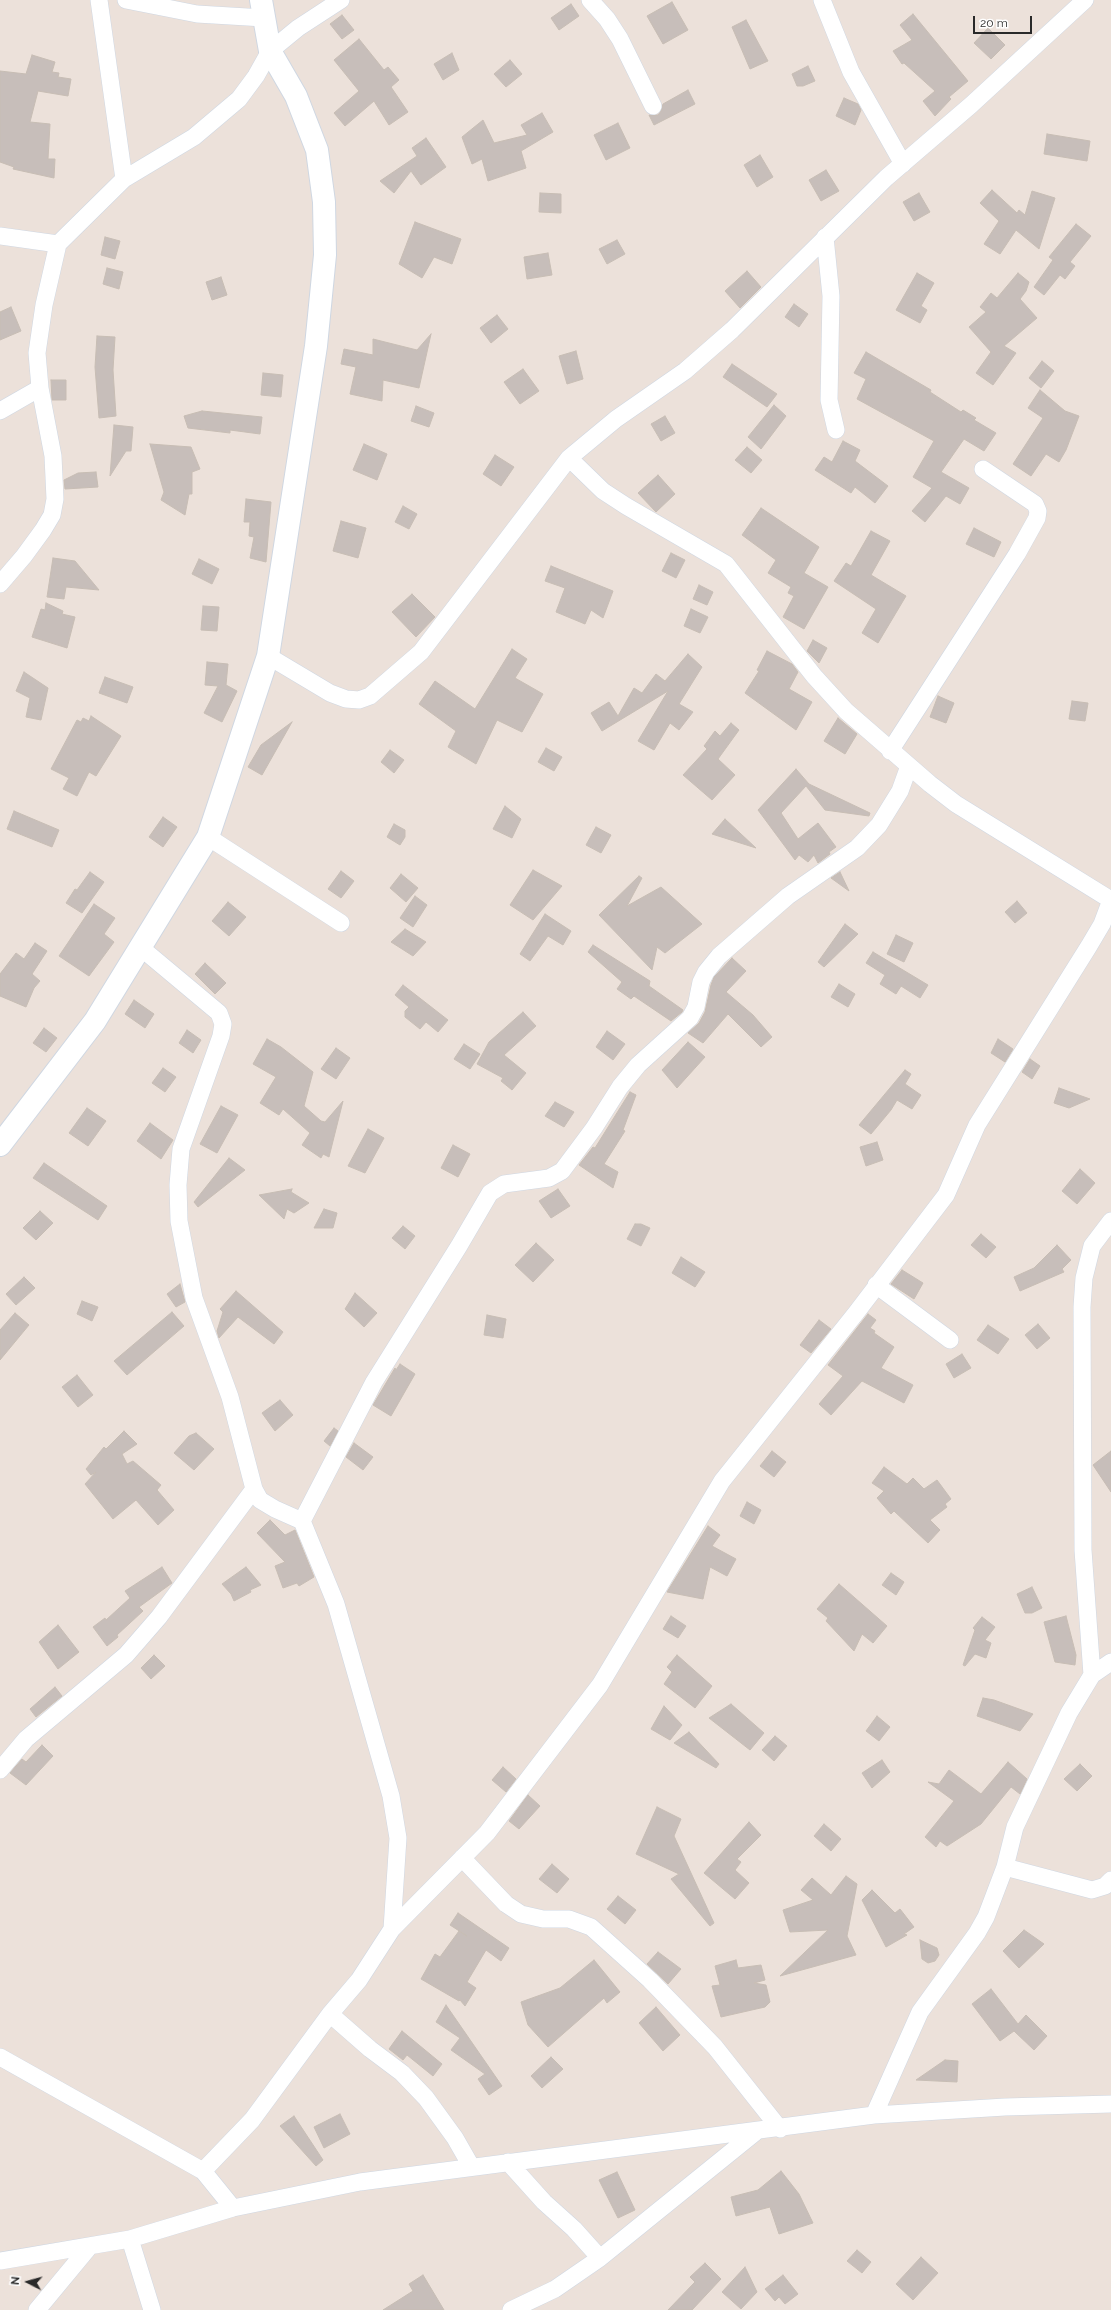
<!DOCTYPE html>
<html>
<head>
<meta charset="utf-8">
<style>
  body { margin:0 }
  #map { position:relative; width:1111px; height:2310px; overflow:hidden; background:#ece1da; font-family:Raleway,sans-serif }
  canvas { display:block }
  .north { position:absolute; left:8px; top:2262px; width:40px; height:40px; -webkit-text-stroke:3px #fff; paint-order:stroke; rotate:276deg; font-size:11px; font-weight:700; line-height:16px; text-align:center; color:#292929 }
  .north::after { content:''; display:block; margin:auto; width:14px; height:18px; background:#292929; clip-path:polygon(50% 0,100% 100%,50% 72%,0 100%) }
  .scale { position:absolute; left:973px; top:16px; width:59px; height:18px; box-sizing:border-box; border:2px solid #292929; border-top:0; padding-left:5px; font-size:12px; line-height:14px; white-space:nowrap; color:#292929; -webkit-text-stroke:3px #fff; paint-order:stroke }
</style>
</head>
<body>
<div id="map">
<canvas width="1111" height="2310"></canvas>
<div class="north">N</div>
<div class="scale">20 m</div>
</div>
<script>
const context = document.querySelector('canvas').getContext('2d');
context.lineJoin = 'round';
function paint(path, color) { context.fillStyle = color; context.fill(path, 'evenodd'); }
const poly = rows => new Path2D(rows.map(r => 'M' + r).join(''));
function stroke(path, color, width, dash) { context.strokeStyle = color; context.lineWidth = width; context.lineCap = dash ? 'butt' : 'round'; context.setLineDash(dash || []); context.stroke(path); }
const building = poly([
  [672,2,688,30,663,44,647,16,672,2],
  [571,4,579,16,559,30,551,18,571,4],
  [913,14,968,81,949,97,951,99,935,116,923,101,935,91,904,63,902,64,893,51,912,40,900,25,913,14],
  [342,15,354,30,342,39,330,24,342,15],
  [746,20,768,61,750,69,732,27,746,20],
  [988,28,1005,45,991,59,974,43,988,28],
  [359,39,384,70,388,67,399,80,391,87,408,112,389,125,374,101,345,126,334,113,359,91,334,60,359,39],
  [452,53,459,70,443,80,434,64,452,53],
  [32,55,55,62,52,72,59,73,58,77,71,79,68,96,38,91,30,122,50,124,48,159,55,159,54,178,13,169,14,167,0,162,0,71,26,74,32,55],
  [510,60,522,74,506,87,494,74,510,60],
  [808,66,815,81,803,86,797,86,792,74,808,66],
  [688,90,695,104,654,125,649,115,658,115,661,111,663,104,688,90],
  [844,98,858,104,861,110,855,125,836,116,844,98],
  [542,113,553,132,521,151,526,168,488,181,482,159,472,164,462,137,483,120,494,143,527,135,521,125,542,113],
  [618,123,630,148,606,160,594,135,618,123],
  [1047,134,1090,141,1087,161,1044,154,1047,134],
  [426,138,446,167,421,185,411,171,394,193,380,181,417,156,412,148,426,138],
  [760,155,773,177,757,187,744,165,760,155],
  [826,170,839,191,821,201,809,180,826,170],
  [992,190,1017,213,1019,210,1025,215,1032,191,1055,198,1039,249,1016,230,1000,254,984,244,999,221,980,203,992,190],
  [540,193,561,194,561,213,539,212,540,193],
  [919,193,930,212,914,221,903,202,919,193],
  [415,222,461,239,452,264,434,257,422,278,399,264,415,222],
  [1076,224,1091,236,1070,262,1075,266,1065,279,1060,275,1044,295,1034,287,1053,260,1049,257,1076,224],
  [105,237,120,241,115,259,101,255,105,237],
  [617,240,625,254,607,264,599,249,617,240],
  [548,253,552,275,527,279,524,257,548,253],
  [107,268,123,272,119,289,103,284,107,268],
  [747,271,761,287,740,308,725,291,747,271],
  [917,273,934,283,921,306,927,310,920,323,896,310,917,273],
  [1018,273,1029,282,1026,291,1020,299,1037,318,1004,346,1016,353,993,385,976,373,991,352,969,327,986,312,980,307,991,293,997,298,1018,273],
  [221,277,227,295,212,300,206,282,221,277],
  [794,304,808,314,799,327,785,317,794,304],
  [11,307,21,331,0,340,0,312,11,307],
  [497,315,508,329,491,343,480,328,497,315],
  [431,334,419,388,383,380,382,401,350,394,356,367,341,364,344,349,373,355,373,339,417,350,431,334],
  [97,336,115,337,113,370,116,416,99,418,95,367,97,336],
  [576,351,583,379,567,384,559,356,576,351],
  [866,352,931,390,930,392,961,412,963,410,976,418,974,420,996,433,984,451,964,439,941,472,969,488,960,504,946,496,925,522,912,511,932,488,913,477,934,441,857,399,866,379,854,373,866,352],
  [1042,361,1054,371,1041,388,1029,378,1042,361],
  [732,364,777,394,767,407,723,377,732,364],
  [523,369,539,391,520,404,504,382,523,369],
  [263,373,283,375,281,397,261,395,263,373],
  [51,380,66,380,66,400,52,400,51,380],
  [1040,390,1065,411,1079,416,1066,450,1059,462,1046,454,1031,476,1013,464,1043,418,1028,408,1040,390],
  [774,405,786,416,761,449,748,437,774,405],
  [416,406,434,413,429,427,411,421,416,406],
  [202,411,262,417,260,434,230,430,230,433,188,428,184,416,202,411],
  [665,416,675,433,661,441,651,424,665,416],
  [114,425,133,427,131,451,126,451,110,476,114,425],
  [843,441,860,450,855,461,888,486,875,503,855,487,851,493,815,470,824,457,832,462,843,441],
  [150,444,191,447,200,469,192,472,192,494,189,494,185,515,161,500,164,492,150,444],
  [364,444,387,454,377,480,353,470,364,444],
  [747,447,762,460,751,473,735,460,747,447],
  [495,455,514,467,501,486,483,474,495,455],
  [96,472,98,487,65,489,64,480,78,473,96,472],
  [658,475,675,494,656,512,638,493,658,475],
  [246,499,271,502,266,562,250,558,254,537,249,536,250,522,244,522,246,499],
  [403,506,417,514,409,529,395,522,403,506],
  [761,508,819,547,804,573,828,587,804,629,783,617,794,596,788,593,791,587,768,573,776,560,742,535,761,508],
  [341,521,366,528,358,558,333,551,341,521],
  [974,528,1001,542,994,557,966,544,974,528],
  [871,531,890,541,871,575,906,596,878,643,862,633,876,609,834,581,846,563,851,566,871,531],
  [671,553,685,560,676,578,662,571,671,553],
  [53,558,75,561,99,590,66,587,64,599,47,597,53,558],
  [199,559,219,569,212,584,192,574,199,559],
  [551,566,613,591,603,618,591,610,585,624,556,612,565,588,545,581,551,566],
  [699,585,713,592,707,605,693,599,699,585],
  [412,594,435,617,416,637,392,612,412,594],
  [46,603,63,611,62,614,75,617,67,648,32,637,41,609,45,610,46,603],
  [203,606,219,607,217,631,201,630,203,606],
  [691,609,708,617,700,633,684,626,691,609],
  [813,640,827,648,819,663,807,651,813,640],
  [512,649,527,659,515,678,543,694,522,732,497,720,476,764,448,747,456,731,419,704,435,681,475,709,512,649],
  [767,651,792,664,798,672,789,689,812,702,796,730,745,693,759,671,757,670,767,651],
  [688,654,702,667,679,704,693,712,679,730,670,723,654,750,638,741,668,691,602,731,591,713,609,702,618,716,634,688,642,693,656,674,665,681,688,654],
  [207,662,228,664,226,685,237,691,222,722,204,713,218,686,205,685,207,662],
  [24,672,48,688,41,720,26,717,30,698,16,691,24,672],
  [105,677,133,687,127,703,99,693,105,677],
  [938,696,954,703,946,723,930,717,938,696],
  [1072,701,1088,703,1085,721,1069,719,1072,701],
  [91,716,121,736,96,776,89,772,77,796,63,789,69,778,51,769,77,720,81,722,83,718,89,721,91,716],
  [838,718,857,734,845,754,824,741,838,718],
  [292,722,262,775,248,767,261,745,292,722],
  [731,723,739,730,718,759,735,775,712,800,683,775,707,749,704,746,715,731,720,736,731,723],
  [546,748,562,757,554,771,538,762,546,748],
  [390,750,404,760,394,773,381,762,390,750],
  [796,769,809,784,870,813,869,816,825,810,806,786,781,813,798,839,818,823,836,847,829,852,830,854,818,863,814,855,808,862,799,855,795,860,758,810,796,769],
  [505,806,521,819,512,838,493,829,505,806],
  [14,811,59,830,52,847,7,829,14,811],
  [163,817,177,827,163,847,149,837,163,817],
  [725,819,756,848,712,834,725,819],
  [394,824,405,830,405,837,400,845,387,837,394,824],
  [596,827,611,835,601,853,586,845,596,827],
  [533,870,562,886,533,920,510,905,533,870],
  [341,871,354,881,341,898,328,889,341,871],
  [90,872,104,882,82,913,66,903,75,889,77,890,90,872],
  [840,872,849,891,831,878,840,872],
  [401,874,418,888,406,902,390,888,401,874],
  [639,876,642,878,627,906,661,887,702,924,665,953,657,947,652,970,599,915,639,876],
  [415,896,427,905,413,927,400,918,415,896],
  [1017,901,1027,913,1015,923,1005,912,1017,901],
  [228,902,246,917,229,936,212,921,228,902],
  [94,904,115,918,104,934,114,942,89,976,59,956,94,904],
  [545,914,571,931,563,945,548,936,530,961,520,954,545,914],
  [845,924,858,934,824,967,818,962,845,924],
  [405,929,426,942,413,956,391,942,405,929],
  [896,935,913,943,904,962,887,954,896,935],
  [35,943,47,951,32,974,40,981,34,988,26,1007,0,996,0,974,16,953,24,959,35,943],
  [593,945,650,981,649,986,683,1010,682,1012,671,1021,634,996,631,999,617,989,622,982,588,952,593,945],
  [873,952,928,985,920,998,901,986,896,994,880,984,885,975,866,963,873,952],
  [732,958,746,971,726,992,753,1015,772,1037,761,1047,728,1014,703,1043,688,1033,699,1023,705,1012,711,985,714,977,732,958],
  [205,963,226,983,215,994,195,974,205,963],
  [839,984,855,994,848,1007,831,997,839,984],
  [403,985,448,1020,438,1032,426,1022,420,1029,405,1017,405,1011,409,1007,395,995,403,985],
  [134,1000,154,1014,145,1028,125,1014,134,1000],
  [523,1012,536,1026,504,1055,526,1073,512,1090,501,1081,503,1078,477,1064,489,1042,523,1012],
  [44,1028,57,1038,46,1052,33,1043,44,1028],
  [187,1030,201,1040,193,1053,179,1043,187,1030],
  [607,1031,625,1044,613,1060,596,1047,607,1031],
  [267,1039,281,1047,313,1072,304,1106,321,1121,325,1122,343,1101,329,1157,323,1154,321,1158,302,1145,310,1133,283,1109,279,1115,260,1103,276,1077,253,1064,267,1039],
  [998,1039,1013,1049,1005,1062,991,1053,998,1039],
  [688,1042,705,1057,677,1088,662,1070,688,1042],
  [464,1044,480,1054,470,1069,454,1059,464,1044],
  [336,1048,350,1058,336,1079,321,1069,336,1048],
  [1030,1059,1040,1066,1032,1079,1022,1072,1030,1059],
  [163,1068,176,1077,165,1092,152,1083,163,1068],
  [905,1070,911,1074,905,1084,921,1095,912,1109,897,1100,891,1110,871,1134,859,1125,905,1070],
  [1059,1088,1090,1099,1069,1108,1054,1103,1059,1088],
  [630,1092,636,1095,623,1130,625,1131,604,1164,618,1172,613,1188,579,1165,593,1147,595,1148,630,1092],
  [555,1102,574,1112,564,1127,545,1116,555,1102],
  [221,1106,238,1115,217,1153,200,1144,221,1106],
  [87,1108,106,1121,88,1146,69,1133,87,1108],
  [150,1123,173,1140,161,1159,137,1141,150,1123],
  [368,1129,384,1138,365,1173,348,1166,368,1129],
  [877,1142,883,1160,866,1166,860,1147,877,1142],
  [453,1145,470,1154,458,1177,441,1168,453,1145],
  [229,1158,245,1170,198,1207,194,1202,229,1158],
  [44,1163,107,1206,98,1220,33,1178,44,1163],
  [1080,1169,1095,1183,1077,1204,1062,1191,1080,1169],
  [292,1189,291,1192,309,1203,294,1213,287,1209,284,1219,259,1195,292,1189],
  [558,1189,570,1206,551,1218,539,1201,558,1189],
  [324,1209,337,1213,333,1228,314,1228,324,1209],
  [40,1211,53,1223,36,1240,23,1228,40,1211],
  [635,1224,641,1224,650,1228,641,1246,627,1239,635,1224],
  [403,1226,415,1236,405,1249,392,1238,403,1226],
  [981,1234,996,1247,986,1258,971,1245,981,1234],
  [536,1243,554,1260,533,1282,515,1265,536,1243],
  [1057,1245,1071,1260,1062,1269,1064,1272,1020,1291,1014,1277,1034,1268,1057,1245],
  [681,1257,705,1272,695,1287,672,1273,681,1257],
  [902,1270,923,1283,914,1299,891,1284,902,1270],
  [24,1277,35,1288,16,1305,6,1294,24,1277],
  [180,1284,185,1302,176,1307,167,1294,180,1284],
  [236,1291,283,1332,274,1344,238,1317,219,1338,217,1331,223,1312,220,1309,236,1291],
  [355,1293,377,1313,364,1327,345,1309,355,1293],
  [82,1301,98,1307,92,1321,77,1314,82,1301],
  [172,1312,184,1326,127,1375,114,1361,172,1312],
  [15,1313,29,1325,0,1360,0,1330,15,1313],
  [868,1314,876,1320,870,1328,875,1331,874,1333,894,1347,881,1368,913,1385,904,1403,862,1381,831,1415,819,1404,843,1376,828,1365,868,1314],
  [487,1315,506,1319,503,1338,484,1335,487,1315],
  [819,1320,831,1329,811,1353,800,1345,819,1320],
  [1038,1324,1050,1338,1037,1349,1025,1335,1038,1324],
  [988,1325,1009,1339,998,1354,977,1340,988,1325],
  [962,1354,971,1368,954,1378,946,1364,962,1354],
  [400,1364,415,1374,391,1416,373,1405,395,1368,396,1370,400,1364],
  [77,1375,93,1395,78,1407,62,1387,77,1375],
  [280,1400,293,1415,275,1431,262,1413,280,1400],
  [334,1428,338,1431,330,1446,324,1441,334,1428],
  [124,1431,137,1444,122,1454,127,1464,133,1461,161,1485,157,1490,174,1510,158,1525,136,1500,113,1519,85,1484,96,1472,91,1475,86,1469,104,1447,106,1449,124,1431],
  [196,1433,214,1449,194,1470,174,1453,189,1436,196,1433],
  [354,1443,373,1457,363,1470,346,1457,354,1443],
  [772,1451,786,1462,774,1477,760,1466,772,1451],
  [1111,1451,1111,1492,1093,1465,1111,1451],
  [884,1467,907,1484,913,1478,924,1489,937,1480,951,1499,945,1504,947,1507,930,1520,940,1530,928,1543,894,1511,891,1514,877,1498,884,1491,872,1483,884,1467],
  [747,1502,761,1510,754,1524,740,1516,747,1502],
  [270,1520,285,1535,295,1530,314,1577,299,1586,297,1583,283,1588,275,1566,285,1562,257,1533,270,1520],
  [708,1526,720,1535,712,1546,736,1559,727,1576,710,1567,703,1599,667,1592,708,1526],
  [162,1567,172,1583,139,1607,143,1611,117,1635,118,1637,107,1646,93,1627,105,1618,106,1620,130,1598,125,1591,162,1567],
  [246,1567,261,1585,250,1590,251,1592,234,1601,231,1594,222,1584,246,1567],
  [891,1573,904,1582,896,1595,882,1585,891,1573],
  [839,1584,887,1626,873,1643,862,1634,854,1651,826,1621,828,1618,817,1609,839,1584],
  [1032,1587,1042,1608,1032,1613,1025,1613,1017,1594,1032,1587],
  [671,1616,686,1626,678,1638,663,1629,671,1616],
  [1066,1616,1076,1655,1075,1665,1055,1662,1044,1622,1066,1616],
  [982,1617,995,1627,985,1640,991,1643,986,1658,975,1654,965,1666,963,1665,975,1630,973,1628,982,1617],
  [58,1625,79,1652,58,1669,39,1642,58,1625],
  [154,1655,165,1666,151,1679,141,1668,154,1655],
  [677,1655,712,1686,695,1708,664,1684,672,1672,667,1667,677,1655],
  [55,1687,62,1696,36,1717,30,1709,55,1687],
  [983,1698,994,1700,1033,1714,1020,1731,977,1716,983,1698],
  [731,1704,764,1733,750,1750,709,1718,731,1704],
  [664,1706,682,1725,670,1740,651,1729,664,1706],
  [877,1716,890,1727,879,1741,866,1731,877,1716],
  [689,1732,719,1764,716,1768,674,1743,689,1732],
  [775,1736,787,1746,774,1761,762,1750,775,1736],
  [42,1745,53,1756,26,1785,10,1773,22,1759,26,1762,42,1745],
  [882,1760,890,1772,872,1788,862,1773,882,1760],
  [1008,1762,1027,1779,1020,1794,1011,1787,981,1824,947,1846,940,1841,936,1847,925,1837,954,1801,928,1782,939,1784,949,1770,981,1794,1008,1762],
  [1080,1764,1092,1776,1077,1791,1064,1779,1080,1764],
  [503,1767,516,1779,506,1792,492,1780,503,1767],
  [528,1795,540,1806,519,1829,509,1821,528,1795],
  [657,1807,681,1819,674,1836,714,1923,710,1926,671,1879,679,1874,636,1854,657,1807],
  [749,1822,761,1835,737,1859,741,1862,735,1870,749,1883,735,1899,704,1873,749,1822],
  [824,1824,841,1839,831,1851,814,1836,824,1824],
  [552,1864,569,1879,557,1893,539,1879,552,1864],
  [846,1876,857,1884,847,1936,856,1955,780,1976,828,1930,790,1932,783,1910,813,1900,801,1890,812,1878,831,1895,846,1876],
  [872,1890,895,1913,900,1909,914,1927,904,1934,907,1935,886,1947,862,1900,872,1890],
  [618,1896,636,1910,625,1924,607,1909,618,1896],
  [458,1913,509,1948,501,1961,486,1950,467,1982,476,1988,465,2006,460,2000,459,2001,421,1979,435,1954,440,1957,459,1931,467,1936,450,1925,458,1913],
  [1024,1930,1044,1944,1019,1968,1003,1951,1024,1930],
  [920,1940,937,1948,939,1955,935,1961,928,1963,922,1959,920,1940],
  [658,1952,681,1969,668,1984,647,1964,658,1952],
  [594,1960,620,1992,607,2003,604,1998,548,2047,528,2025,521,2002,560,1988,594,1960],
  [736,1960,738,1968,761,1965,765,1980,754,1983,766,1985,770,2002,765,2007,721,2017,712,1986,720,1985,715,1966,736,1960],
  [991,1989,1018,2024,1026,2015,1047,2036,1034,2050,1014,2031,1000,2041,972,2004,991,1989],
  [446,2005,502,2086,489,2095,478,2079,485,2074,451,2050,460,2038,436,2022,446,2005],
  [656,2007,680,2035,663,2051,639,2023,656,2007],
  [402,2031,442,2064,433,2076,407,2055,403,2060,389,2049,402,2031],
  [551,2057,563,2069,542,2088,531,2076,551,2057],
  [945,2060,958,2061,957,2082,916,2080,945,2060],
  [340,2114,350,2134,324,2148,314,2127,340,2114],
  [294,2116,323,2160,316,2166,280,2126,294,2116],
  [781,2171,799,2194,813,2223,779,2234,770,2207,736,2216,731,2197,758,2190,781,2171],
  [617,2172,635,2210,618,2218,599,2180,617,2172],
  [857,2250,871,2262,862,2273,847,2261,857,2250],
  [921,2257,938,2273,913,2300,896,2284,921,2257],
  [705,2263,721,2279,692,2310,668,2310,695,2282,690,2277,705,2263],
  [745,2267,757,2292,741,2309,722,2292,745,2267],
  [423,2275,444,2310,383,2310,413,2291,409,2284,423,2275],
  [783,2275,798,2294,785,2304,779,2297,775,2301,765,2289,783,2275]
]);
paint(building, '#c7beba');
stroke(building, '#c7bdb4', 1);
const street = poly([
  [99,0,124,179],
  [126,0,197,14,264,18],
  [590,0,607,19,620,39,653,106],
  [822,0,851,72,903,164],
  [0,236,58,244],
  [825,237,831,296,829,400,836,430],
  [0,411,40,388],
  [569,458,603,491,626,506,726,564,814,676,846,711,930,784,956,804,1111,900],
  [0,584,24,556,43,530,52,515,55,499,53,456,40,388,37,353,44,305,58,244,124,179,194,137,239,99,256,76,270,51,298,28,341,0],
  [268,656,330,693,346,699,359,700,370,696,421,652,569,458,616,419,685,371,732,330,886,178,971,105,1085,0],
  [890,751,1017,554,1037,518,1038,511,1035,504,983,469],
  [208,837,341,923],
  [140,947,219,1013,223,1024,221,1036,181,1149,178,1185,179,1221,194,1298,230,1397,254,1489,260,1500,275,1509,302,1521,336,1604,391,1796,398,1838,392,1929,359,1980,330,2014,252,2120,203,2171],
  [876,1285,950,1340],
  [302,1521,374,1382,459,1246,490,1193,504,1184,549,1178,562,1171,594,1128,620,1087,638,1065,690,1018,696,1007,701,982,706,972,719,956,788,896,857,848,879,825,900,791,909,766],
  [1092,1675,1111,1662],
  [0,1770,26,1739,126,1655,159,1617,254,1489],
  [462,1858,506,1904,521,1914,543,1919,569,1919,591,1927,650,1980,715,2047,780,2129],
  [1005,1867,1092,1890,1105,1886,1111,1880],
  [392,1929,487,1833,600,1685,722,1481,856,1313,946,1195,977,1125,1089,946,1102,924,1111,900],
  [330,2014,370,2049,402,2073,426,2098,455,2138,471,2166],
  [0,2057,203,2171,233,2208],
  [874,2115,920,2012,977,1933,986,1917,1005,1867,1015,1827,1069,1713,1092,1675,1083,1550,1082,1307,1084,1278,1092,1246,1111,1221],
  [508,2162,544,2202,574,2229,600,2258],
  [130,2239,152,2310],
  [0,2261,130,2239,233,2208,360,2182,874,2115,1005,2107,1111,2104],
  [37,2310,90,2246],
  [511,2310,555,2289,600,2258,757,2131]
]);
const secondary = poly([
  [0,1145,95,1021,208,837,268,656,316,346,325,255,324,202,317,150,296,96,270,51,261,0]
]);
stroke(street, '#cfd7e2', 18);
stroke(secondary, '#cfd7e2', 24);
stroke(street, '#fff', 17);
stroke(secondary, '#fff', 22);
</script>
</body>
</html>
